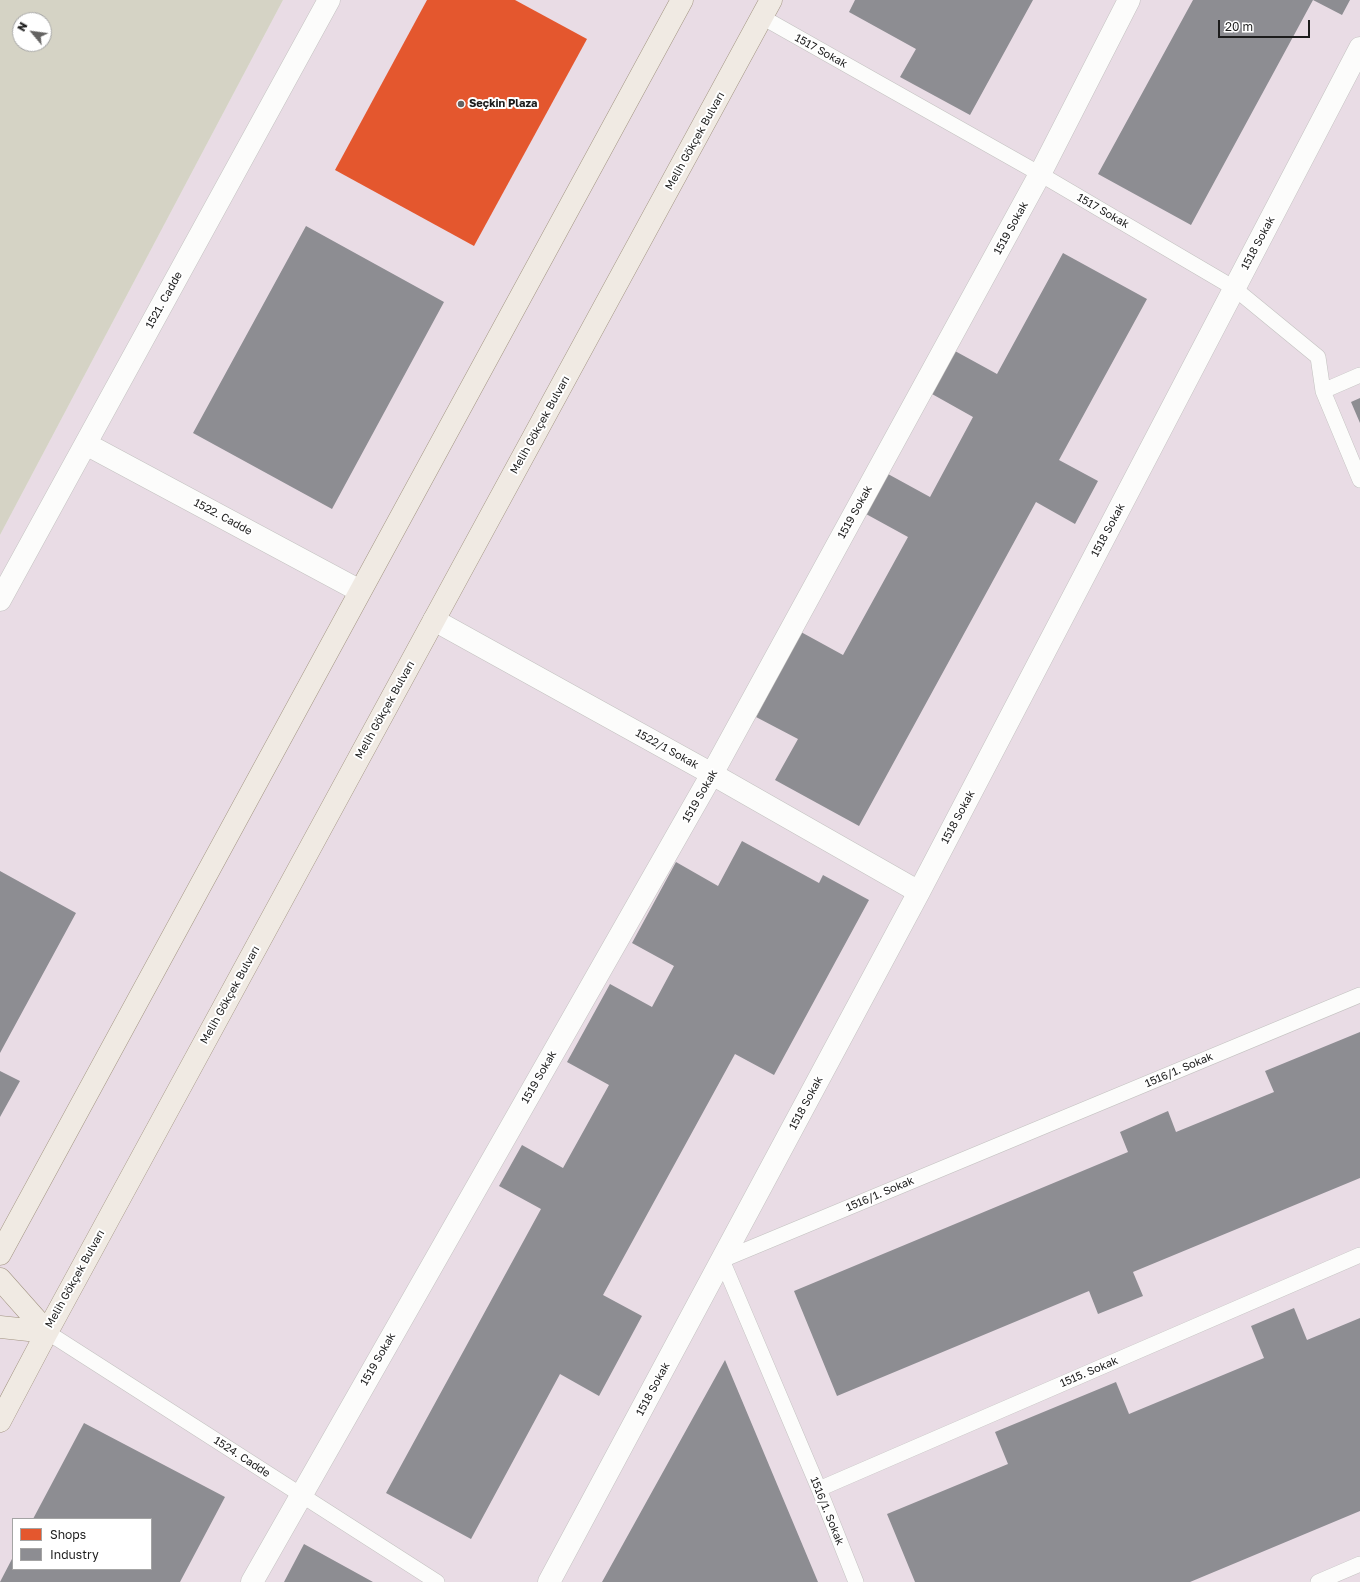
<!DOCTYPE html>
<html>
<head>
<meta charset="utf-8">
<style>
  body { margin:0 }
  #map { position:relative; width:1360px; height:1582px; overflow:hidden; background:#ebe8e4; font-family:"Golos Text",sans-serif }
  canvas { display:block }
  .legend { position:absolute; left:12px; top:1518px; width:140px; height:52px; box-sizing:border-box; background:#fff; border:1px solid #a4a4a4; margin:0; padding:5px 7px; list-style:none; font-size:12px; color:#1c1c1c }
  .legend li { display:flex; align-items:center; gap:8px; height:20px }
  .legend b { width:20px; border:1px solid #a4a4a4 }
  .north { position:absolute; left:12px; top:12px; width:40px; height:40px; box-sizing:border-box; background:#fff; border:1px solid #a4a4a4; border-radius:50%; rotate:299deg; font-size:11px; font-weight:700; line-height:16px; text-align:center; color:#1c1c1c }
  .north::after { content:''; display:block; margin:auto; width:14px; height:18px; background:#646362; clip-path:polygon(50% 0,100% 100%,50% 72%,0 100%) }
  .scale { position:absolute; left:1218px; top:20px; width:92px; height:18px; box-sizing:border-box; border:2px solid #1c1c1c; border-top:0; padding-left:5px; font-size:12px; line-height:14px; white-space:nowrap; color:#1c1c1c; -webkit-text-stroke:3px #fff; paint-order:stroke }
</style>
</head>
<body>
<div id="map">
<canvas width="1360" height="1582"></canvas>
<ul class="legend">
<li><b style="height:11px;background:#e4572e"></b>Shops</li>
<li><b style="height:11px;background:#8d8d92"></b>Industry</li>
</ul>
<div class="north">N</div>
<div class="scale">20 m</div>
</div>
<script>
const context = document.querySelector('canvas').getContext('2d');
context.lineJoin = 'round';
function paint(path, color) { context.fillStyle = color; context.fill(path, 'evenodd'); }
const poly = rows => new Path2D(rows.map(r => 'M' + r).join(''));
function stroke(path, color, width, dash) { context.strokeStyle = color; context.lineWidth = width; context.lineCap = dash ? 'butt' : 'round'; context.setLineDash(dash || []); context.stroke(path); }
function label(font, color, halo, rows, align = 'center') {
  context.font = font + ' "Golos Text",sans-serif'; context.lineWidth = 4; context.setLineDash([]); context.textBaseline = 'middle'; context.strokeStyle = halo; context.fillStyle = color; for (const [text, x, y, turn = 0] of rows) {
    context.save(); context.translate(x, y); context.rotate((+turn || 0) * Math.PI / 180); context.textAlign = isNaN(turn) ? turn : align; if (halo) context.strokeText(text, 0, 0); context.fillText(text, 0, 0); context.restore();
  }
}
paint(poly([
  [283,0,1360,0,1360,1582,0,1582,0,535],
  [13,1519,151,1519,151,1569,13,1569]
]), '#e9dce5');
paint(poly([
  [0,0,283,0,0,535],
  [20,20,44,20,44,44,20,44]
]), '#d5d3c5');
paint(poly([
  [427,0,515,0,587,39,474,246,335,170]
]), '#e4572e');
paint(poly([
  [855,0,1033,0,970,115,900,77,916,49,849,12],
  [1193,0,1313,0,1191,225,1098,174],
  [1313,0,1350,0,1342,15],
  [306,226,444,302,332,509,193,433],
  [1063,253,1147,299,1059,460,1098,481,1075,524,1036,502,859,826,775,780,798,739,756,717,801,632,843,655,908,537,866,514,888,474,930,497,973,417,932,394,955,351,997,374],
  [1360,398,1360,423,1351,402],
  [742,841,819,883,823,875,869,900,774,1075,735,1054,603,1295,642,1316,599,1396,560,1374,471,1539,386,1493,541,1209,499,1186,522,1145,563,1168,609,1085,567,1062,610,984,652,1007,674,966,632,943,676,862,718,886],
  [0,871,76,913,0,1053],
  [1360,1032,1360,1178,1133,1272,1143,1296,1098,1314,1089,1291,837,1396,794,1291,1128,1152,1120,1132,1168,1111,1176,1132,1274,1092,1265,1071],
  [0,1071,20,1081,0,1117],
  [1294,1308,1307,1340,1360,1318,1360,1511,1190,1582,915,1582,887,1514,1008,1464,995,1432,1116,1382,1129,1414,1264,1358,1251,1326],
  [725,1360,818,1582,602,1582],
  [84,1423,225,1497,180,1582,0,1582,13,1557,13,1569,151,1569,151,1519,33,1519],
  [304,1544,373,1582,284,1582]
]), '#8d8d92');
const service = poly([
  [762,17,1040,174,1234,288,1318,357,1323,391,1360,480],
  [1323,391,1360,375],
  [47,1332,437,1582],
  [819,1489,1360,1255],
  [856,1582,819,1489,722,1260,1360,995],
  [1318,1582,1360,1564]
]);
const minor = poly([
  [86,444,360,591],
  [0,600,329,0],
  [434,620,712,774,919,892],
  [252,1582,712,774,1040,174,1129,0],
  [549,1582,919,892,1360,48]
]);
const primary = poly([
  [0,1254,682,0],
  [0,1279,47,1332],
  [0,1327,47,1332],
  [0,1421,47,1332,771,0]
]);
stroke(service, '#c3c2c0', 16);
stroke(minor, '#c3c2c0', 23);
stroke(primary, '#a19481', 23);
stroke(service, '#fcfcfb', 15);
stroke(minor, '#fcfcfb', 22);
stroke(primary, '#f0eae3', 22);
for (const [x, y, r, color] of [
  [461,104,4,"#646362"]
]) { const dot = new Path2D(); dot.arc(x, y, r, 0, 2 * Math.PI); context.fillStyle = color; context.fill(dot); stroke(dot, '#fff', 1.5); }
label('11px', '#1c1c1c', '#fff', [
  ["1517 Sokak",821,51,29],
  ["Melih Gökçek Bulvarı",695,141,-61],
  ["1517 Sokak",1103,211,30],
  ["1519 Sokak",1011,228,-61],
  ["1518 Sokak",1258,243,-62],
  ["1521. Cadde",164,300,-61],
  ["Melih Gökçek Bulvarı",540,425,-61],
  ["1519 Sokak",855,512,-61],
  ["1522. Cadde",223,517,28],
  ["1518 Sokak",1108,530,-62],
  ["Melih Gökçek Bulvarı",385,710,-61],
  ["1522/1 Sokak",667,749,29],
  ["1519 Sokak",700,796,-60],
  ["1518 Sokak",958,817,-62],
  ["Melih Gökçek Bulvarı",230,995,-61],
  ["1516/1. Sokak",1179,1070,-23],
  ["1519 Sokak",539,1077,-60],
  ["1518 Sokak",806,1103,-62],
  ["1516/1. Sokak",880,1194,-23],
  ["Melih Gökçek Bulvarı",75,1279,-61],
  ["1519 Sokak",378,1359,-60],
  ["1515. Sokak",1089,1372,-23],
  ["1518 Sokak",653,1389,-62],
  ["1524. Cadde",242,1457,33],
  ["1516/1. Sokak",827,1511,68]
]);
label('bold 11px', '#1c1c1c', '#fff', [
  ["Seçkin Plaza",469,104]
], 'left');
</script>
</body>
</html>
